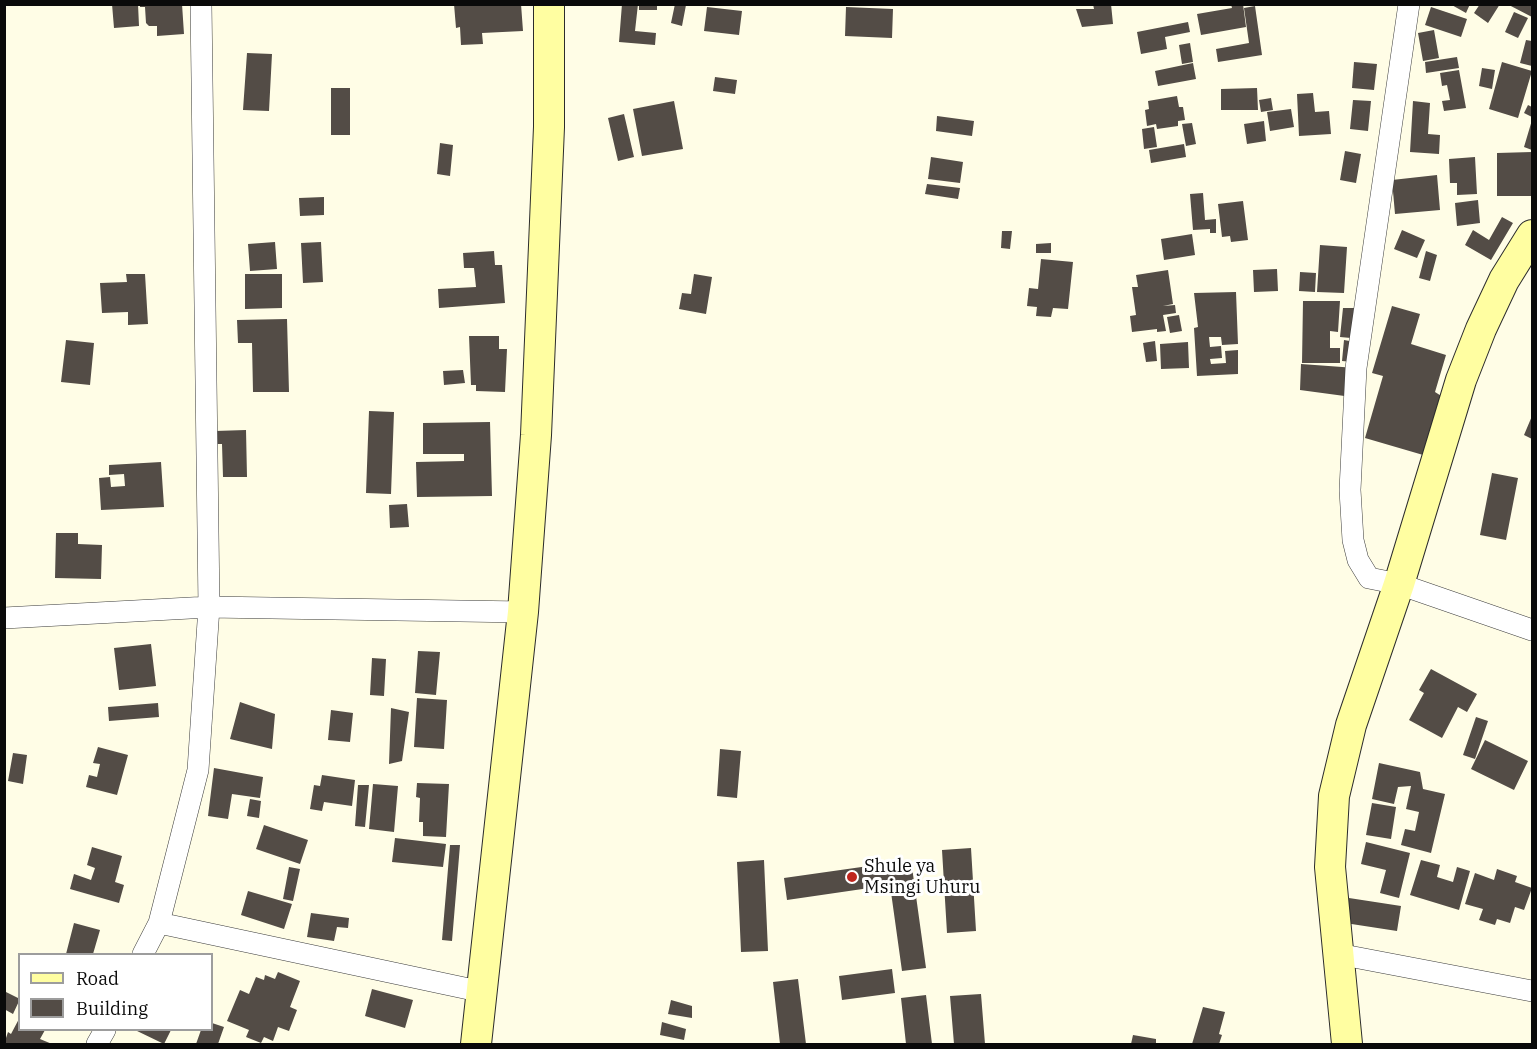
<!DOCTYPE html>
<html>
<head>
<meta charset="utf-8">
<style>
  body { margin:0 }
  #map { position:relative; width:1537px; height:1049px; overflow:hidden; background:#fffde6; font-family:"IBM Plex Serif",serif }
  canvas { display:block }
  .frame { position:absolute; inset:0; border:6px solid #0a0a0a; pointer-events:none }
  .legend { position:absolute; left:18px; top:953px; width:195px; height:78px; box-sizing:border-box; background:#fff; border:2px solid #9d9d9d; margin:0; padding:8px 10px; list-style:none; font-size:18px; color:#0a0a0a }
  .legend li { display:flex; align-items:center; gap:12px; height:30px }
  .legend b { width:30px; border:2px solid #9d9d9d }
</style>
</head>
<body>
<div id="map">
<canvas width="1537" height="1049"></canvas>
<div class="frame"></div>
<ul class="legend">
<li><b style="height:8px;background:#fffea1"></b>Road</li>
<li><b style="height:16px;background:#534c46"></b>Building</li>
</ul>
</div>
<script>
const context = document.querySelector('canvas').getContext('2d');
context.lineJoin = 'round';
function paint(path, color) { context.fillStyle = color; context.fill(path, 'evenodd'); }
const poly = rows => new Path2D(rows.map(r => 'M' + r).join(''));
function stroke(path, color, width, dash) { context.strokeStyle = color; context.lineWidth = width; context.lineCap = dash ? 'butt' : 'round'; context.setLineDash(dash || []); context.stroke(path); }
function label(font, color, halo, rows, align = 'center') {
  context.font = font + ' "IBM Plex Serif",serif'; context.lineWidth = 6; context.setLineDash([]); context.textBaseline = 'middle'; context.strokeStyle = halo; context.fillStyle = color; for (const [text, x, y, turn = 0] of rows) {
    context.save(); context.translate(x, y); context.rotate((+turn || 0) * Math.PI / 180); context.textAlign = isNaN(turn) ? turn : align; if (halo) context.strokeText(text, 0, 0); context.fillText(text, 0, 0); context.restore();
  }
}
paint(poly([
  [112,4,138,4,139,26,114,28],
  [140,4,182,4,184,34,157,36,157,26,149,26,146,23,145,7,140,7],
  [454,4,521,4,523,31,482,33,483,44,461,45,460,27,456,28],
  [622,4,638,4,635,31,656,33,655,45,619,42],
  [639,4,657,4,657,10,639,10],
  [675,4,686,5,682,26,671,23],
  [1093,4,1111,4,1113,24,1082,27,1076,9,1094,9],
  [1231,4,1243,4,1246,27,1201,35,1197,14,1232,8],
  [1450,4,1470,4,1466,13],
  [1480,4,1500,4,1488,23,1474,13],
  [1507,4,1532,4,1532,17],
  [1255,6,1262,55,1218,62,1216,49,1249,43,1244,8],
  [707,7,742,11,739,35,704,31],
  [846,7,893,9,892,38,845,36],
  [1431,7,1467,19,1461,37,1425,25],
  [1514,12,1528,18,1518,38,1505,32],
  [1188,22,1190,32,1165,37,1167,49,1141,54,1137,32],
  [1434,30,1439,58,1423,61,1418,33],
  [1526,40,1532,41,1532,66,1520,63],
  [1190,43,1193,62,1182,64,1179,45],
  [247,53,272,54,269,111,243,110],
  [1457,57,1459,68,1426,73,1425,62],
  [1354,62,1377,64,1374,90,1352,88],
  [1502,62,1532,71,1518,118,1489,109],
  [1193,63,1196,79,1158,86,1155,71],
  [1482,68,1495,70,1492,89,1479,86],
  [1459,70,1466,108,1444,111,1442,101,1450,100,1447,85,1442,86,1440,73],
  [715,77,737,80,735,94,713,91],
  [331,88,350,88,350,135,331,135],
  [1257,88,1258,110,1221,110,1221,89],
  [1313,93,1315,112,1329,111,1331,134,1299,136,1297,94],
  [1177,96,1179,107,1183,107,1185,120,1178,121,1178,126,1157,129,1156,124,1147,126,1145,110,1149,109,1148,101],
  [1271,98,1273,110,1261,112,1259,100],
  [1353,100,1371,101,1368,131,1350,129],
  [674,101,683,149,642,156,633,109],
  [1413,101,1430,103,1428,134,1440,135,1439,154,1410,152],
  [1528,105,1532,107,1532,117,1524,113],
  [1291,109,1294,127,1270,131,1267,112],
  [624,114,634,157,618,161,608,118],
  [937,116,974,121,972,136,936,131],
  [1532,120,1532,150,1524,147],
  [1264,121,1266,141,1247,144,1244,124],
  [1192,123,1196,144,1186,146,1182,124],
  [1154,127,1157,147,1144,149,1142,129],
  [440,143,453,145,450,176,437,174],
  [1184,144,1186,157,1151,163,1149,150],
  [1345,151,1361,154,1356,183,1340,180],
  [1532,152,1532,196,1497,196,1497,153],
  [931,157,963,162,960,183,928,179],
  [1475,157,1477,194,1457,195,1457,183,1450,183,1449,159],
  [1437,175,1440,210,1395,214,1392,180],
  [927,184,960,188,958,199,925,194],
  [1203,193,1205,220,1216,219,1216,233,1210,233,1210,229,1193,230,1190,194],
  [324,197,324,215,300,216,299,198],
  [1478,200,1480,223,1457,226,1455,203],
  [1243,201,1248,240,1231,242,1230,236,1222,237,1218,204],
  [1502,217,1513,223,1491,260,1465,245,1473,230,1489,240],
  [1402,230,1425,240,1417,258,1394,249],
  [1002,231,1012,231,1010,249,1001,248],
  [1192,234,1195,255,1164,260,1161,239],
  [275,242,277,269,250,271,248,244],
  [321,242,323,282,303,283,301,243],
  [1051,243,1051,253,1036,253,1036,244],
  [1320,245,1347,247,1344,293,1317,292],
  [494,251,495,265,502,265,505,303,439,308,438,289,476,287,474,268,464,268,463,253],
  [1426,251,1437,255,1430,281,1419,278],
  [1041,259,1073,262,1068,309,1053,308,1051,317,1036,316,1037,307,1027,306,1029,288,1038,289],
  [1277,269,1278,291,1254,292,1253,270],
  [1168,270,1173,304,1163,306,1175,305,1176,313,1163,315,1166,331,1157,332,1157,329,1132,332,1130,316,1136,315,1132,287,1138,287,1136,275],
  [1300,272,1316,273,1315,292,1299,291],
  [126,274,145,274,148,324,128,325,128,312,102,313,100,283,127,282],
  [245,274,282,274,282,308,245,309],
  [694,274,712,277,706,314,679,309,682,293,691,294],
  [1236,292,1238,344,1222,345,1221,337,1209,337,1210,347,1221,346,1222,358,1210,359,1211,364,1226,363,1225,351,1238,350,1238,374,1197,376,1194,328,1198,327,1194,293],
  [1303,301,1340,301,1338,332,1330,331,1330,348,1340,348,1340,363,1302,363],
  [1392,306,1420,314,1411,344,1446,355,1435,392,1446,399,1430,457,1365,438,1383,376,1372,373],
  [1343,308,1354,308,1351,338,1340,337],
  [1179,315,1182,331,1170,333,1167,317],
  [287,319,289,392,253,392,252,343,238,343,237,320],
  [469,336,499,336,499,349,507,349,505,392,476,391,476,385,471,385],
  [66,340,94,343,90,385,61,382],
  [1344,340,1355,342,1353,362,1342,361],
  [1155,341,1157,361,1146,362,1143,343],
  [1188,342,1189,368,1161,369,1160,344],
  [1301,364,1356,368,1352,397,1300,390],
  [463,370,465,383,444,385,443,371],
  [369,411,394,412,391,494,366,493],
  [1532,416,1532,439,1524,435],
  [490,422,492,496,417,497,416,462,464,461,464,454,423,454,423,423],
  [246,430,247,477,223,477,222,444,216,444,215,431],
  [161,462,164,507,101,510,99,478,110,477,111,487,125,486,124,474,109,475,109,465],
  [1492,473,1518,478,1506,540,1480,535],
  [407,504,409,527,390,528,389,505],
  [56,533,78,533,78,544,102,545,101,579,55,578],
  [151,644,156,686,119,690,114,648],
  [418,651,440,652,436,695,415,693],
  [372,658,386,659,384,696,370,695],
  [1431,669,1477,694,1467,712,1458,707,1442,738,1409,720,1424,693,1419,690],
  [417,698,447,700,444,749,414,747],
  [240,702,275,714,272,749,230,739],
  [158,703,159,717,109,721,108,707],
  [391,708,409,712,402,761,389,764],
  [331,710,353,713,350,742,328,740],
  [1476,717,1488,721,1475,759,1463,755],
  [1485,740,1528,761,1514,790,1471,769],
  [98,747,128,755,117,795,86,787,89,775,97,777,100,764,93,763],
  [720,749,741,751,737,798,717,796],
  [13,753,27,755,23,784,8,781],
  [1379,763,1420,772,1423,789,1445,794,1431,853,1401,845,1405,829,1415,831,1419,812,1406,809,1411,786,1398,787,1394,804,1372,799],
  [214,768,263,777,260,798,232,794,228,819,208,816],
  [322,775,355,780,352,806,324,802,322,811,310,809,314,785,320,786],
  [417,783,449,784,446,837,423,836,423,822,419,822,420,798,416,797],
  [373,784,398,786,394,832,369,829],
  [358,785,369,785,365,827,355,826],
  [250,799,261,801,259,818,247,816],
  [1372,803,1396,807,1391,839,1366,835],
  [264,825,308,840,300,864,256,849],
  [395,838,446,844,443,867,392,862],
  [1366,842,1410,853,1399,898,1380,893,1386,870,1361,864],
  [450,845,460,845,452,941,442,940],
  [92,847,122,856,115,882,124,885,119,903,70,889,74,874,91,880,95,868,87,865],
  [971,848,976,931,947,933,942,850],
  [764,860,768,951,741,952,737,862],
  [911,860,926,968,902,971,890,885,787,900,784,878],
  [1421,860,1440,865,1437,877,1453,882,1457,867,1470,871,1459,910,1410,895],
  [289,867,300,869,293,901,283,899],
  [1497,869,1517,876,1515,882,1532,888,1524,910,1515,907,1510,923,1497,919,1495,925,1479,920,1483,909,1465,904,1475,873,1494,880],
  [248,891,292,904,284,929,241,915],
  [1349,898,1401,906,1397,931,1345,923],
  [311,913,349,918,348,928,337,927,334,941,307,937],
  [74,923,100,930,93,954,66,954],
  [892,969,895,993,842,1000,839,976],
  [278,972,300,981,290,1007,297,1010,289,1031,278,1027,273,1041,264,1037,261,1043,246,1037,249,1030,227,1021,240,990,249,994,256,977,264,980,265,975,275,979],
  [798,979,806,1044,780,1044,773,982],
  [372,989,413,1000,405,1028,365,1016],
  [4,991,20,999,13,1014,4,1009],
  [981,994,985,1044,954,1044,950,996],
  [926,995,932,1044,906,1044,901,998],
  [671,1000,692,1006,692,1018,668,1014],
  [1203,1007,1225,1012,1219,1034,1222,1035,1219,1044,1192,1044],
  [20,1017,20,1030,45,1030,40,1039,52,1044,4,1044,8,1032,11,1034],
  [662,1022,686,1029,684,1040,660,1035],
  [212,1023,224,1027,218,1044,196,1044,201,1030,212,1030],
  [135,1030,171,1030,164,1044],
  [1133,1035,1156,1039,1156,1044,1131,1044]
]), '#534c46');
const street = poly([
  [1409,4,1356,368,1350,490,1353,540,1358,560,1369,578,1399,584,1532,630],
  [4,618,209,607,523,612],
  [159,923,483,992],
  [143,954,159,923,198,770,209,607,201,4],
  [1338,954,1532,991],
  [97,1044,105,1030]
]);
const secondary = poly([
  [476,1044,523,612,536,435,549,127,549,4],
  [1347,1044,1330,867,1334,796,1351,725,1399,584,1461,380,1481,329,1504,280,1532,235]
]);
stroke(street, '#3d3d3d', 22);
stroke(secondary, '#2c2c2c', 32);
stroke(street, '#fff', 21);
stroke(secondary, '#fffea1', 30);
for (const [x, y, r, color] of [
  [852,877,6,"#bf251d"]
]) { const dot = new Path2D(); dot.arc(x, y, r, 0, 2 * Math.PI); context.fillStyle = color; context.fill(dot); stroke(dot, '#fff', 2); }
label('18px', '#0a0a0a', '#fff', [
  ["Shule ya",864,867],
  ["Msingi Uhuru",864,888]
], 'left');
</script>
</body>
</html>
